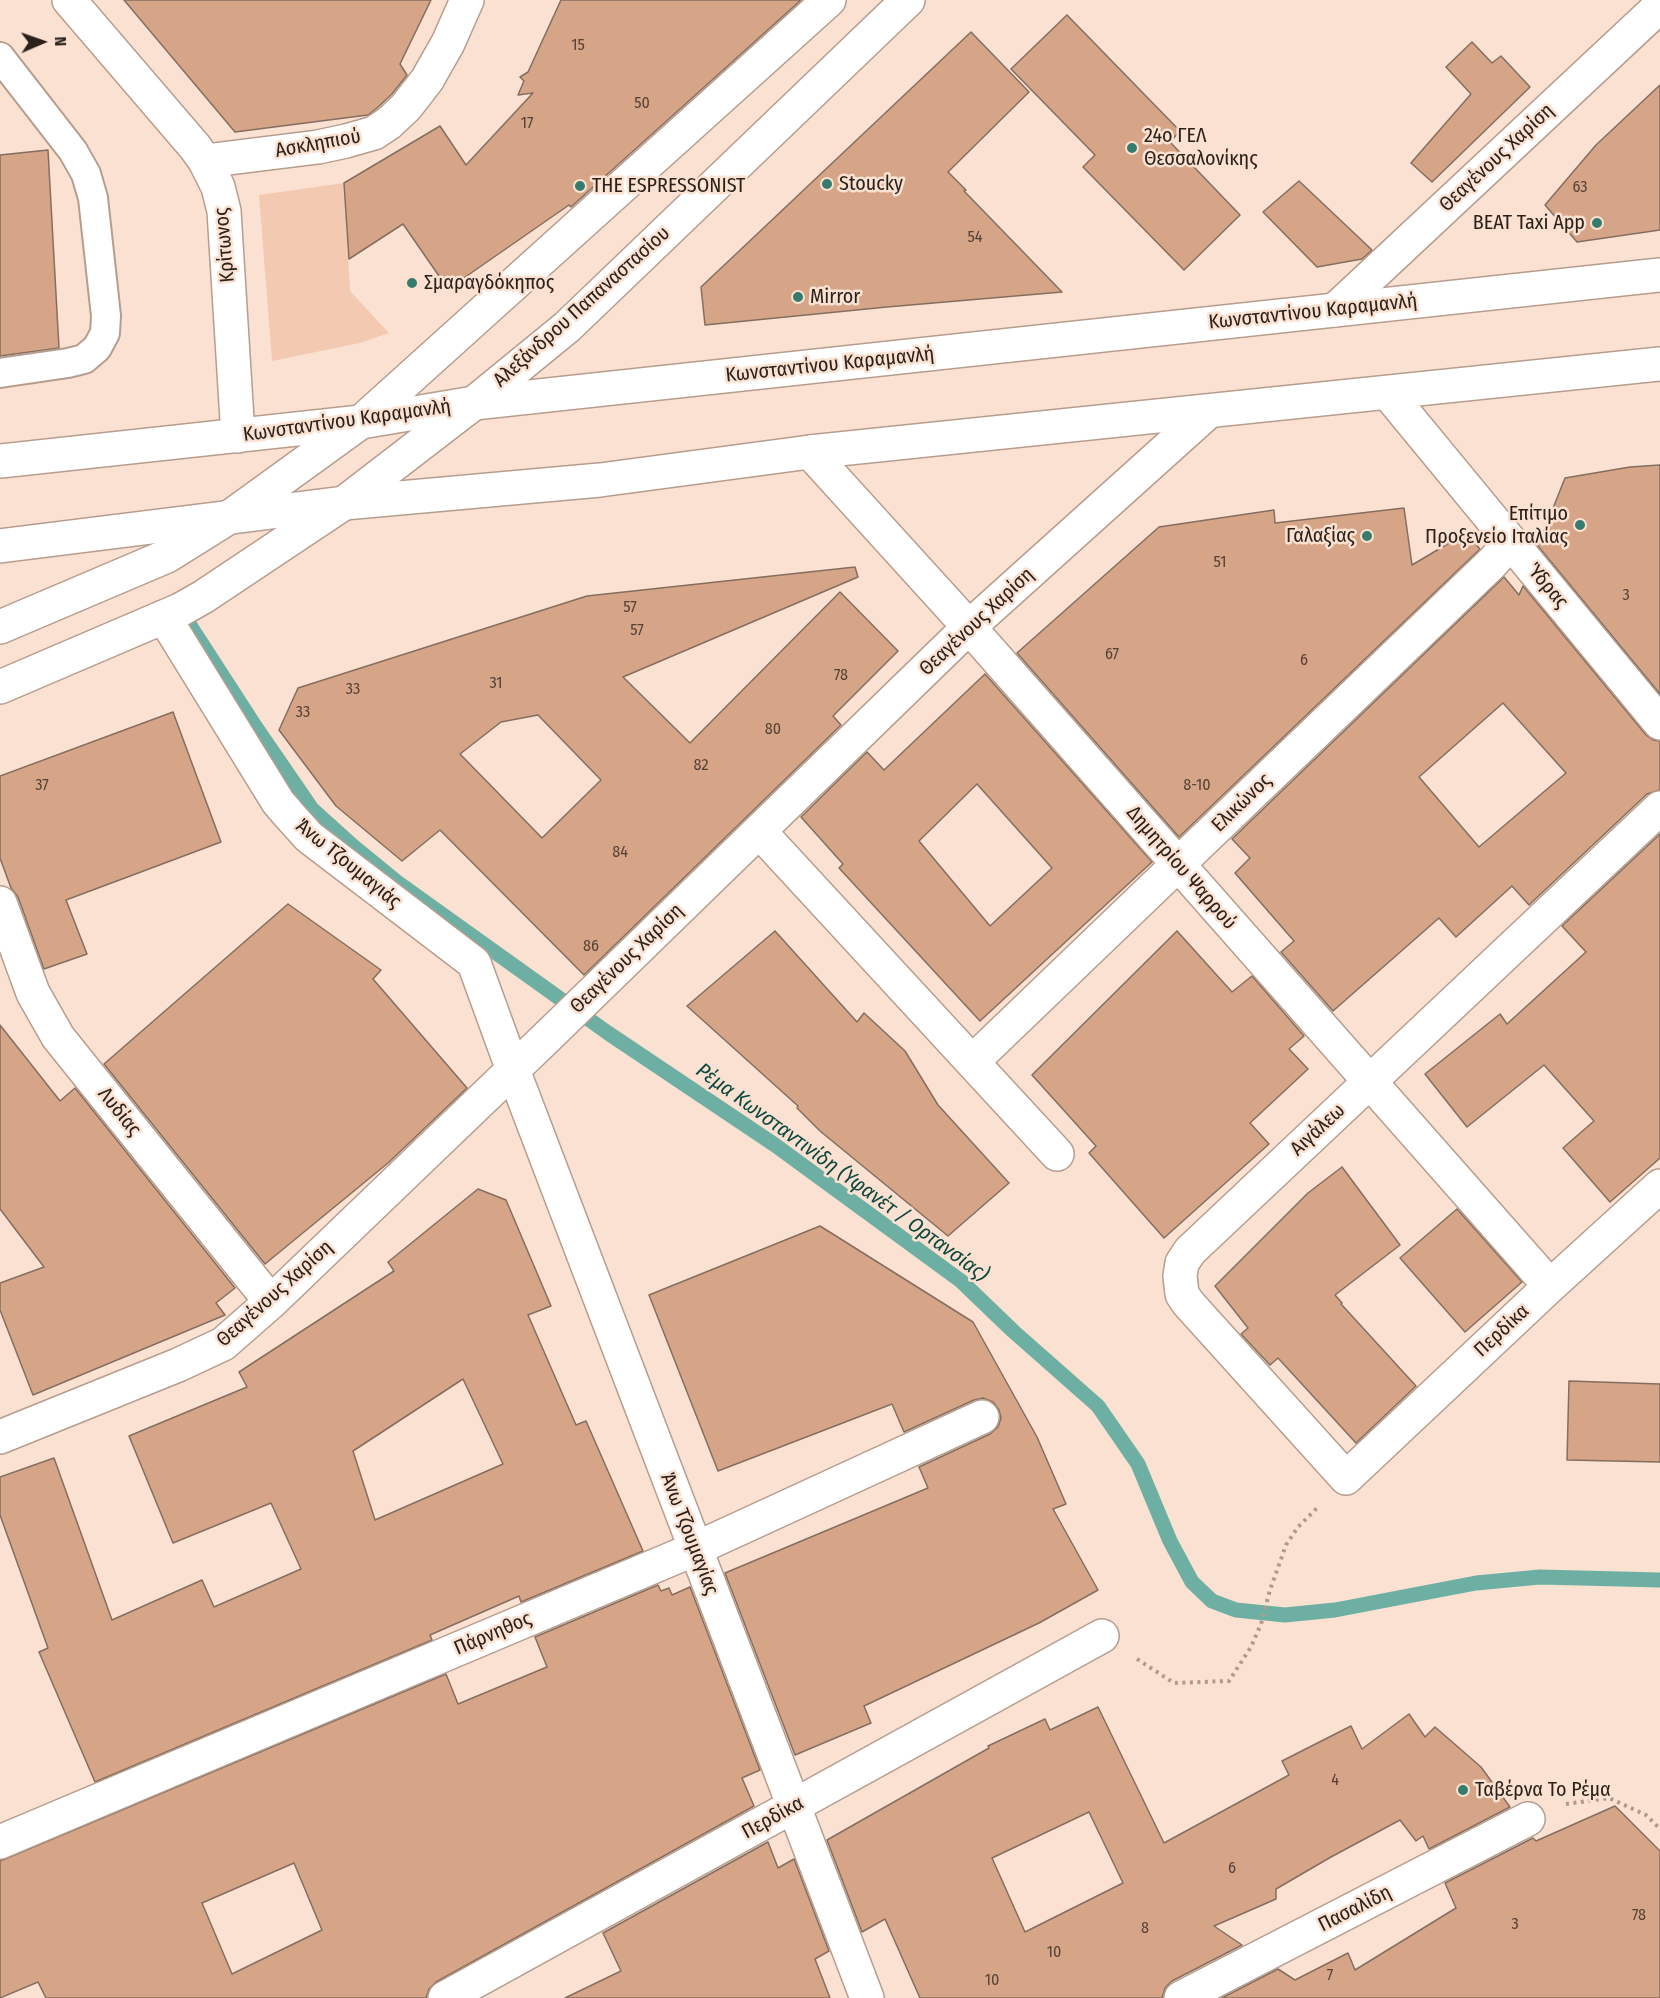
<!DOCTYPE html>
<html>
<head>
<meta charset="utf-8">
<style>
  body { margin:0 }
  #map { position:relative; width:1660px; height:1998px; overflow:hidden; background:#fbe1d1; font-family:"Fira Sans Condensed",sans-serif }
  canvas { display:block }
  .north { position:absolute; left:12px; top:12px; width:60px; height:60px; -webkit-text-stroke:4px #fbe1d1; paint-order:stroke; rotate:88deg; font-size:16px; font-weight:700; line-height:24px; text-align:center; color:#2a211b }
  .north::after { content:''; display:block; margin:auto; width:21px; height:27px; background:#2a211b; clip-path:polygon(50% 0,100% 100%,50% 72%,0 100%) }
</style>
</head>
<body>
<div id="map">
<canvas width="1660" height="1998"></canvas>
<div class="north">N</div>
</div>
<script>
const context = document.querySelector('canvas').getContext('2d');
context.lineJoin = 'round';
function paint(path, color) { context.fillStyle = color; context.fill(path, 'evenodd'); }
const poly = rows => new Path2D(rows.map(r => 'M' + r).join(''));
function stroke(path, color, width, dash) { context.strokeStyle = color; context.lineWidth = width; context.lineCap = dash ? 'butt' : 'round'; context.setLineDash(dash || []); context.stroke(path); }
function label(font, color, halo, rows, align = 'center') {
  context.font = font + ' "Fira Sans Condensed",sans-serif'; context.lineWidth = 5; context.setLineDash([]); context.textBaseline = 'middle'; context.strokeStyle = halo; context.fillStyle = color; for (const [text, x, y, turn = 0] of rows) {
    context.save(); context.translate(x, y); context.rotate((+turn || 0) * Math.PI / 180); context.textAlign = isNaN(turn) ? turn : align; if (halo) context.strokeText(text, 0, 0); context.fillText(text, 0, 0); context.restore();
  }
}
paint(poly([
  [344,183,350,291,389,333,360,343,272,361,259,195]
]), '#f3cab1');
stroke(poly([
  [180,610,255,726,312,809,353,846,397,882,608,1033,775,1145,961,1281,1013,1331,1098,1406,1138,1464,1170,1541,1192,1582,1212,1601,1236,1610,1285,1615,1335,1610,1476,1583,1540,1577,1660,1580]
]), '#6db0a3', 15);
const building = poly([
  [124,0,431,0,400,64,407,75,392,94,377,108,368,115,235,132,124,0],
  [561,0,801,0,571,207,569,205,448,289,403,224,349,259,344,183,440,126,466,165,533,93,518,95,524,81,520,77,528,72,561,0],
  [1067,15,1180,131,1170,142,1240,215,1184,270,1083,167,1095,155,1011,69,1067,15],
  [971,32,1029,92,948,172,966,190,964,191,1062,292,887,307,705,325,701,287,971,32],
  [1472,42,1492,63,1501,56,1530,87,1432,182,1411,163,1471,94,1446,67,1472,42],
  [1660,85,1660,230,1577,242,1545,205,1596,145,1660,85],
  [48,150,59,348,0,356,0,155,48,150],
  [1299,181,1372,250,1362,259,1317,267,1263,212,1299,181],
  [1660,465,1660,694,1538,546,1565,478,1630,467,1660,465],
  [1404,508,1412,565,1466,533,1480,549,1179,837,1017,653,1159,527,1274,510,1275,523,1404,508],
  [855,567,858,577,623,677,690,743,840,592,898,651,833,716,841,725,584,975,440,830,402,861,336,806,279,730,298,688,587,596,855,567],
  [538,715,601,780,542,838,460,754,501,722,538,715],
  [1504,577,1519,595,1523,586,1646,735,1653,740,1660,741,1660,790,1647,794,1529,905,1512,886,1456,937,1439,918,1333,1011,1281,952,1294,941,1235,873,1250,858,1232,839,1504,577],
  [1503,703,1566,773,1479,847,1419,777,1503,703],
  [985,674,1152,862,980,1021,839,868,843,864,801,817,867,752,884,770,985,674],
  [977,784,1052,868,990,926,919,841,977,784],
  [173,712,221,842,66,900,87,954,44,969,18,897,11,888,0,858,0,776,173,712],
  [1660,834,1660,1158,1610,1202,1563,1148,1594,1121,1544,1065,1467,1127,1425,1074,1500,1014,1507,1024,1586,952,1562,926,1660,834],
  [288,904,381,970,373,979,467,1088,388,1163,265,1264,104,1064,288,904],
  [775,931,857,1022,864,1013,905,1051,938,1105,1009,1183,948,1236,820,1131,797,1108,798,1106,687,1006,775,931],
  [1177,931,1232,992,1252,976,1304,1036,1289,1049,1308,1069,1250,1123,1269,1144,1164,1238,1089,1153,1096,1146,1032,1075,1177,931],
  [0,1025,60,1101,75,1088,235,1288,216,1303,225,1315,33,1395,0,1310,0,1283,44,1267,0,1209,0,1025],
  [1342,1167,1400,1245,1335,1295,1342,1303,1341,1304,1416,1386,1356,1443,1278,1358,1270,1365,1241,1334,1248,1328,1215,1286,1308,1193,1342,1167],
  [478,1189,506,1200,551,1306,528,1315,576,1425,586,1421,643,1551,521,1602,519,1596,430,1635,432,1640,95,1782,39,1652,48,1648,0,1515,0,1477,54,1458,112,1620,202,1580,214,1607,301,1569,271,1503,173,1543,129,1436,247,1387,239,1372,394,1271,388,1262,478,1189],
  [463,1379,503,1464,375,1520,353,1451,463,1379],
  [1457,1209,1522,1282,1465,1332,1400,1258,1457,1209],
  [820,1226,973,1322,1037,1437,1066,1504,1053,1509,1098,1590,1039,1623,864,1706,871,1723,795,1755,725,1573,928,1488,919,1467,990,1434,998,1427,1001,1418,999,1410,993,1402,983,1398,974,1400,904,1432,892,1404,718,1471,649,1295,820,1226],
  [1569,1381,1660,1384,1660,1462,1567,1460,1569,1381],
  [658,1585,661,1591,669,1588,672,1595,690,1587,760,1770,742,1778,754,1806,436,1982,429,1989,426,1998,46,1998,38,1982,0,1998,0,1861,446,1674,458,1704,547,1667,535,1637,658,1585],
  [294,1863,322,1930,232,1974,202,1903,294,1863],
  [1098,1707,1164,1843,1289,1775,1282,1761,1351,1726,1362,1749,1409,1714,1425,1737,1435,1727,1481,1767,1510,1807,1429,1849,1423,1836,1416,1841,1400,1820,1331,1857,1276,1889,1276,1899,1214,1926,1242,1945,1172,1981,1165,1988,1162,1998,920,1998,885,1919,862,1932,827,1840,989,1748,988,1746,1045,1719,1050,1730,1098,1707],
  [1089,1812,1123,1883,1025,1932,992,1858,1089,1812],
  [1615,1806,1660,1851,1660,1998,1222,1998,1278,1969,1295,1980,1348,1953,1355,1970,1456,1908,1445,1883,1533,1838,1536,1841,1615,1806],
  [768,1842,778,1868,794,1859,829,1951,815,1959,830,1998,565,1998,621,1971,603,1933,768,1842]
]);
paint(building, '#d6a587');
stroke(building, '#846e60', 1.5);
const lane = poly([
  [0,57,73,151,86,174,93,198,106,316,105,333,97,348,84,359,68,363,0,373]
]);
const street = poly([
  [69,0,195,147,205,161,218,187,224,211,238,436],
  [205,161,318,147,346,141,374,133,389,123,406,107,427,80,448,43,467,0],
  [1335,310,1660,6],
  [1388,393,1660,723],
  [810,452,969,627,1550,1286],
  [164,617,278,802,290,816,309,837,474,963,513,1070,867,1998],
  [1660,808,1190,1251,1182,1263,1180,1276,1182,1294,1188,1303,1346,1478,1550,1286,1660,1186],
  [759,831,1057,1154],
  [0,903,33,993,58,1037,271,1302],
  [972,1062,1492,563,1511,542],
  [0,1437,178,1365,223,1344,271,1302,544,1040,969,627,1209,411],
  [0,1842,695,1549,982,1417],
  [445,1998,1102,1636],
  [1181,1998,1528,1819]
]);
const secondary = poly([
  [0,627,167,556,231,516,361,422,829,0],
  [0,687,180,610,203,597,344,503,474,403,567,327,908,0]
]);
const primary = poly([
  [0,461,361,422,474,403,1660,275],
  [0,546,344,503,600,480,810,452,1660,364]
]);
stroke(lane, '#b69d8e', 32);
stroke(street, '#b69d8e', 36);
stroke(secondary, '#b69d8e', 36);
stroke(primary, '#b69d8e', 36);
stroke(poly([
  [1137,1659,1174,1683,1229,1681,1251,1647,1261,1624,1270,1590,1286,1545,1298,1527,1317,1508],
  [1566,1804,1609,1798,1646,1815,1660,1829]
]), '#ae9b8e', 4, [3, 4.5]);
stroke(lane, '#fff', 28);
stroke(street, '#fff', 33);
stroke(secondary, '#fff', 33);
stroke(primary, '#fff', 33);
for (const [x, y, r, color] of [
  [1132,148,6,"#367b6e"],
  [827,184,6,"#367b6e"],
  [580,186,6,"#367b6e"],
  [1597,223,6,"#367b6e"],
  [412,283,6,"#367b6e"],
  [798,297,6,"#367b6e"],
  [1580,525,6,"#367b6e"],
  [1367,536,6,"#367b6e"],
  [1463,1790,6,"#367b6e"]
]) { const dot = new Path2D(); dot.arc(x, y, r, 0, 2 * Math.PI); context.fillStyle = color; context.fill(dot); stroke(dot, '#fbe1d1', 2); }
label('16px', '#554236', null, [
  ["15",578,46],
  ["50",642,104],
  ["17",527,124],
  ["63",1580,188],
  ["54",975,238],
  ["51",1220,563],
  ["3",1626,596],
  ["57",630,608],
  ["57",637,631],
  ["67",1112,655],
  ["6",1304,661],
  ["78",841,676],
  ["31",496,684],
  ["33",353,690],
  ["33",303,713],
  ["80",773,730],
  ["82",701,766],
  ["37",42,786],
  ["8-10",1197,786],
  ["84",620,853],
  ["86",591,947],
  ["4",1335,1781],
  ["6",1232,1869],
  ["78",1639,1916],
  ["3",1515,1925],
  ["8",1145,1929],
  ["10",1054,1953],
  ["7",1330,1976],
  ["10",992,1981]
]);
label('20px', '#2a211b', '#fbe1d1', [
  ["24ο ΓΕΛ",1144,136],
  ["Θεσσαλονίκης",1144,159],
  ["Stoucky",839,184],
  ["THE ESPRESSONIST",592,186],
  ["ΒΕΑΤ Taxi App",1585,223,"right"],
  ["Σμαραγδόκηπος",424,283],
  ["Mirror",810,297],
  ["Επίτιμο",1568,514,"right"],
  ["Προξενείο Ιταλίας",1568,537,"right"],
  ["Γαλαξίας",1355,536,"right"],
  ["Ταβέρνα Το Ρέμα",1475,1790]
], 'left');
label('20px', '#2a211b', '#fbe1d1', [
  ["Ασκληπιού",318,144,-10],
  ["Θεαγένους Χαρίση",1497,158,-43],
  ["Κρίτωνος",225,245,-95],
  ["Αλεξάνδρου Παπαναστασίου",582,307,-42],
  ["Κωνσταντίνου Καραμανλή",1313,312,-6],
  ["Κωνσταντίνου Καραμανλή",830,365,-6],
  ["Κωνσταντίνου Καραμανλή",347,421,-8],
  ["Ύδρας",1547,586,50],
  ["Θεαγένους Χαρίση",977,622,-43],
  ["Ελικώνος",1242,803,-44],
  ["Άνω Τζουμαγιάς",348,864,39],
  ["Δημητρίου Ψαρρού",1181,868,49],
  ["Θεαγένους Χαρίση",627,959,-44],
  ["Λυδίας",119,1112,51],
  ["Αιγάλεω",1318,1130,-43],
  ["Θεαγένους Χαρίση",275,1294,-42],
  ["Περδίκα",1502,1331,-43],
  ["Άνω Τζουμαγίας",689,1534,69],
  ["Πάρνηθος",493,1634,-23],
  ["Περδίκα",773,1818,-29],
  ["Πασαλίδη",1355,1909,-27]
]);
label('italic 21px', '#0b483f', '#fbe1d1', [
  ["Ρέμα Κωνσταντινίδη (Υφανέτ / Ορτανσίας)",842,1173,36]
]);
</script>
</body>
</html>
